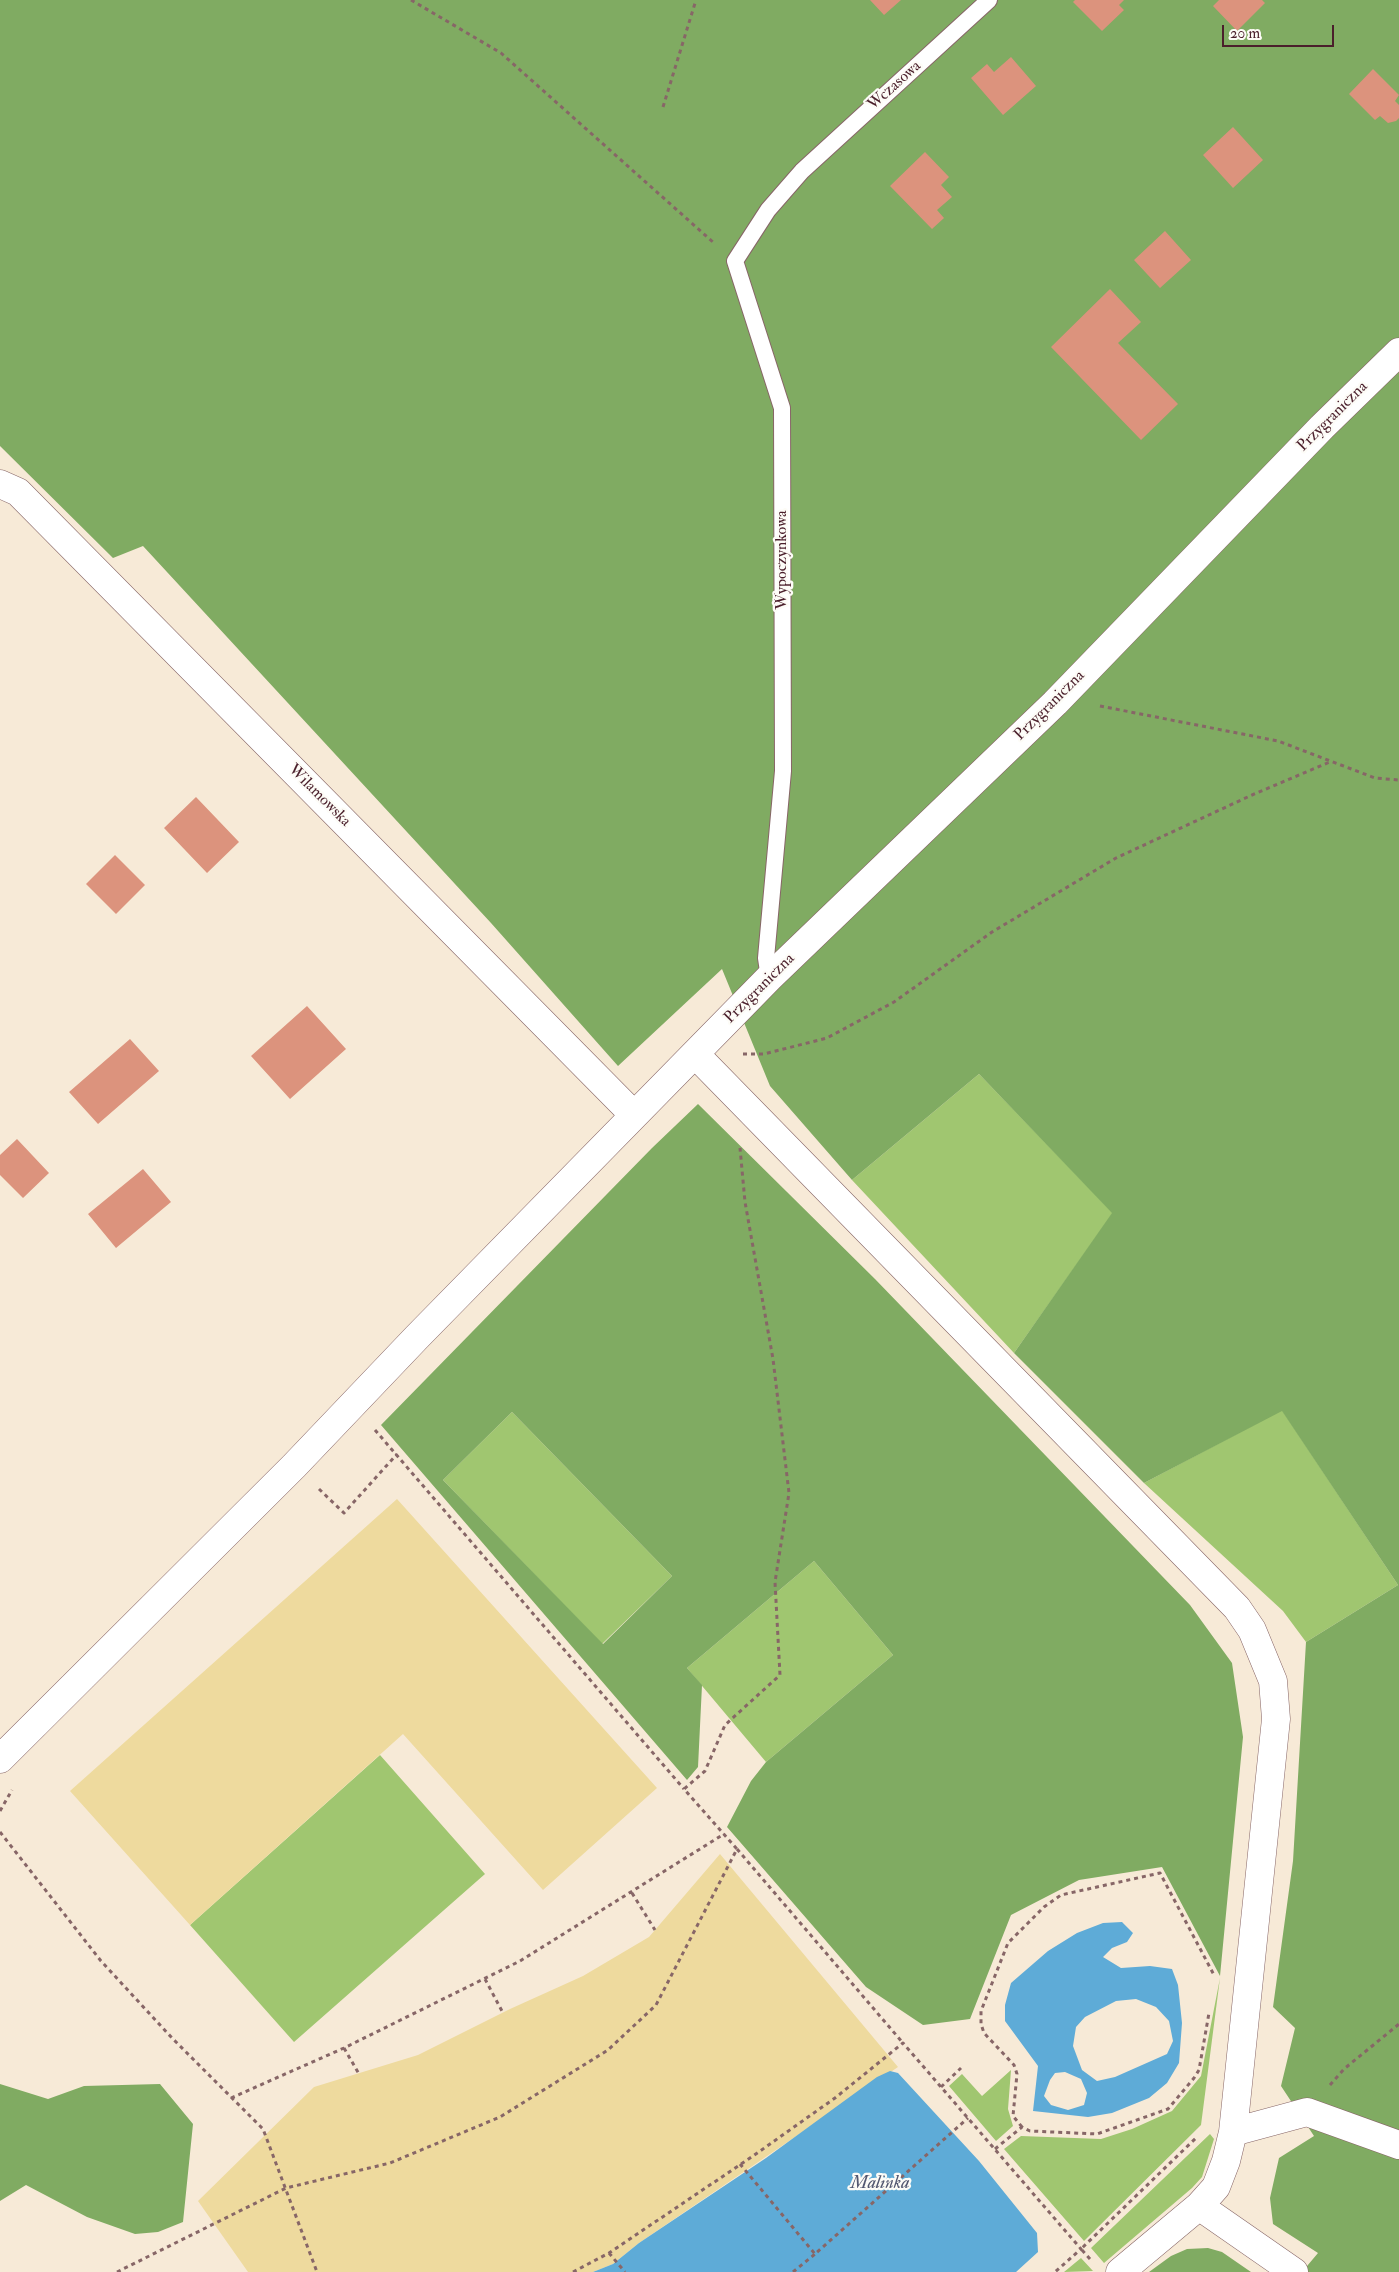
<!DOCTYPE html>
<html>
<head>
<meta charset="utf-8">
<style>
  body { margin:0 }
  #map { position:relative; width:1399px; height:2272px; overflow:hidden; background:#f7ead7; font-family:"IM FELL Double Pica",serif }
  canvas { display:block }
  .scale { position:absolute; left:1222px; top:25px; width:112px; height:22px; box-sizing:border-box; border:2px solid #4a1f2b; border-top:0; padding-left:6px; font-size:15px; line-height:18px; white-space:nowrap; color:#4a1f2b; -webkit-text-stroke:4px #fdfcf7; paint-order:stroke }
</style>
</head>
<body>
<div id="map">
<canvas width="1399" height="2272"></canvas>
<div class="scale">20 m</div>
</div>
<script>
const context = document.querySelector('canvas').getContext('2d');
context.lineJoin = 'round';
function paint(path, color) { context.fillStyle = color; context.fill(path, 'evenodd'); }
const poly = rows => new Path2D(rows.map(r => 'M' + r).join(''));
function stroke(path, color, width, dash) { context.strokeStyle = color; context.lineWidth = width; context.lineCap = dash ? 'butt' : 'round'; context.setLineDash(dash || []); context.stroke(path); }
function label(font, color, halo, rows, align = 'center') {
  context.font = font + ' "IM FELL Double Pica",serif'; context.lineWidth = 4.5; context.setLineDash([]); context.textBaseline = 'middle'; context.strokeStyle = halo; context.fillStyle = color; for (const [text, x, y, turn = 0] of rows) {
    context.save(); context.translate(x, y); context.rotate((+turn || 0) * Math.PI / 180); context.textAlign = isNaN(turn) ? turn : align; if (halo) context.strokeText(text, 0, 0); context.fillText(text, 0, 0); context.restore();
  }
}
paint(poly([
  [979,1074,1113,1213,1014,1353,852,1180],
  [1282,1410,1398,1585,1306,1642,1283,1611,1144,1483],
  [512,1412,672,1576,602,1644,443,1480],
  [814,1561,893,1655,766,1762,687,1668],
  [380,1755,485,1874,294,2042,190,1925],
  [1220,1978,1201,2125,1084,2241,1004,2149,1021,2136,1101,2139,1132,2129,1172,2111,1201,2076],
  [1011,2070,1008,2109,1013,2126,996,2141,949,2086,962,2074,982,2096],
  [1210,2134,1214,2139,1202,2177,1192,2188,1104,2263,1091,2248],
  [1081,2258,1093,2271,1064,2272]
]), '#a0c670');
paint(poly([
  [0,0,1399,0,1399,2272,1302,2272,1318,2253,1273,2224,1270,2198,1279,2158,1314,2136,1281,2086,1295,2028,1273,2007,1293,1861,1306,1642,1398,1585,1282,1411,1144,1483,1014,1353,1112,1213,979,1074,852,1180,770,1086,722,969,618,1066,491,923,143,546,113,558,0,446],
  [698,1104,875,1279,1190,1605,1232,1663,1243,1737,1220,1976,1162,1867,1079,1880,1011,1915,970,2019,923,2025,866,1987,727,1827,751,1781,766,1762,893,1655,814,1561,687,1668,702,1685,698,1767,687,1780,381,1425,652,1148],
  [512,1412,672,1576,603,1644,443,1480],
  [0,2084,48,2099,84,2086,160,2084,193,2124,183,2222,158,2232,135,2234,87,2217,26,2185,0,2201],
  [1208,2248,1222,2252,1251,2272,1149,2272,1171,2256,1187,2249]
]), '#80ab62');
paint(poly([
  [397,1499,657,1788,543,1890,403,1734,190,1925,70,1791],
  [720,1854,898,2067,639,2243,613,2264,593,2272,248,2272,198,2201,314,2087,418,2055,510,2009,583,1976,649,1937]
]), '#eeda9e');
paint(poly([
  [1122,1922,1133,1933,1127,1942,1112,1948,1103,1957,1121,1968,1150,1966,1172,1969,1178,1985,1182,2023,1179,2063,1167,2083,1149,2098,1112,2113,1088,2117,1033,2111,1038,2066,1005,2021,1005,2005,1011,1983,1048,1951,1077,1933,1103,1923],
  [1136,1999,1156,2007,1169,2021,1173,2041,1167,2054,1115,2077,1097,2081,1082,2070,1073,2046,1076,2027,1085,2017,1116,2001],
  [1065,2072,1081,2079,1087,2093,1084,2105,1068,2110,1051,2105,1044,2096,1050,2080,1055,2073],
  [890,2071,898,2073,979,2161,1037,2233,1038,2252,1016,2272,593,2272,613,2264,639,2243,766,2158,877,2077]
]), '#5eabd7');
paint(poly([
  [870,0,901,0,884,15],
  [1075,0,1124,0,1119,5,1124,10,1102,31,1073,2],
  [1219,0,1262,0,1265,3,1237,31,1213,6],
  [1011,57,1036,86,1003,115,971,78,987,64,994,72],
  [1373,69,1399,95,1395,101,1399,105,1399,118,1396,121,1388,123,1380,116,1375,120,1349,94],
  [1233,127,1263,160,1233,188,1203,155],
  [925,152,949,177,941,185,952,197,937,210,944,218,932,229,890,186],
  [1165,231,1191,260,1160,288,1134,260],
  [1110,289,1141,322,1118,343,1178,404,1141,440,1051,347],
  [196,797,239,842,207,873,164,828],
  [115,855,145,885,116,914,86,884],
  [307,1006,346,1049,290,1099,251,1056],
  [130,1039,159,1071,98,1124,69,1092],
  [17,1139,49,1173,23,1198,0,1175,0,1155],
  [143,1169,171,1202,116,1248,88,1214]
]), '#dc937d');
const lane = poly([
  [769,978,766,958,783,771,782,408,735,261,768,210,802,171,989,0]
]);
const street = poly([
  [0,484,18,492,634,1115],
  [695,1054,1237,1608,1252,1630,1273,1681,1276,1719,1233,2132,1226,2161,1216,2187,1199,2206,1120,2272],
  [0,1759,294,1466,417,1337,769,978,1055,703,1322,427,1399,352],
  [1233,2132,1307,2112,1399,2145],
  [1199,2206,1294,2272]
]);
stroke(lane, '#876667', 18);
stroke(street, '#876667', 29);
stroke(poly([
  [411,0,501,53,714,243],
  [663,107,696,0],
  [1100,706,1278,741,1375,778,1399,780],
  [743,1054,764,1054,827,1038,894,1002,992,932,1116,858,1252,795,1332,761],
  [375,1430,684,1789],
  [319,1489,344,1513,397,1454],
  [0,1811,12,1790],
  [0,1832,101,1961,172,2038,263,2129,317,2272],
  [737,1849,903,2043],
  [632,1893,655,1930],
  [485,1979,503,2013],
  [344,2048,359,2074],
  [1330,2085,1344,2069,1399,2024],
  [941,2087,961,2068],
  [231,2098,344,2048,520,1961,724,1834],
  [1022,2127,1013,2116,1017,2074,1014,2065,984,2033,981,2024,981,2011,1008,1943,1044,1907,1061,1895,1160,1873,1214,1975],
  [995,2149,1022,2127,1030,2131,1097,2134,1168,2109,1194,2078,1199,2070,1209,2013],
  [740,2164,815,2254,968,2118],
  [609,2253,625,2272],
  [1090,2259,1081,2249,1197,2137],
  [117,2272,286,2188,390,2163,500,2117,608,2050,656,2005,737,1849,684,1789,705,1771,725,1725,780,1675,775,1582,789,1493,773,1359,745,1202,740,1148],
  [573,2272,609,2253,753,2156,835,2098,903,2043,1081,2249,1055,2272],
  [793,2272,815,2254]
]), '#876667', 3, [4, 4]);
stroke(lane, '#fff', 16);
stroke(street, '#fff', 28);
label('16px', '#4a1f2b', '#fdfcf7', [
  ["Wczasowa",895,86,-42],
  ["Przygraniczna",1333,417,-45],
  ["Wypoczynkowa",783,560,-90],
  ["Przygraniczna",1050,706,-45],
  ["Wilamowska",319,796,45],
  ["Przygraniczna",760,989,-45]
]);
label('italic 18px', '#525770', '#fdfcf7', [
  ["Malinka",880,2184]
]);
</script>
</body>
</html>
